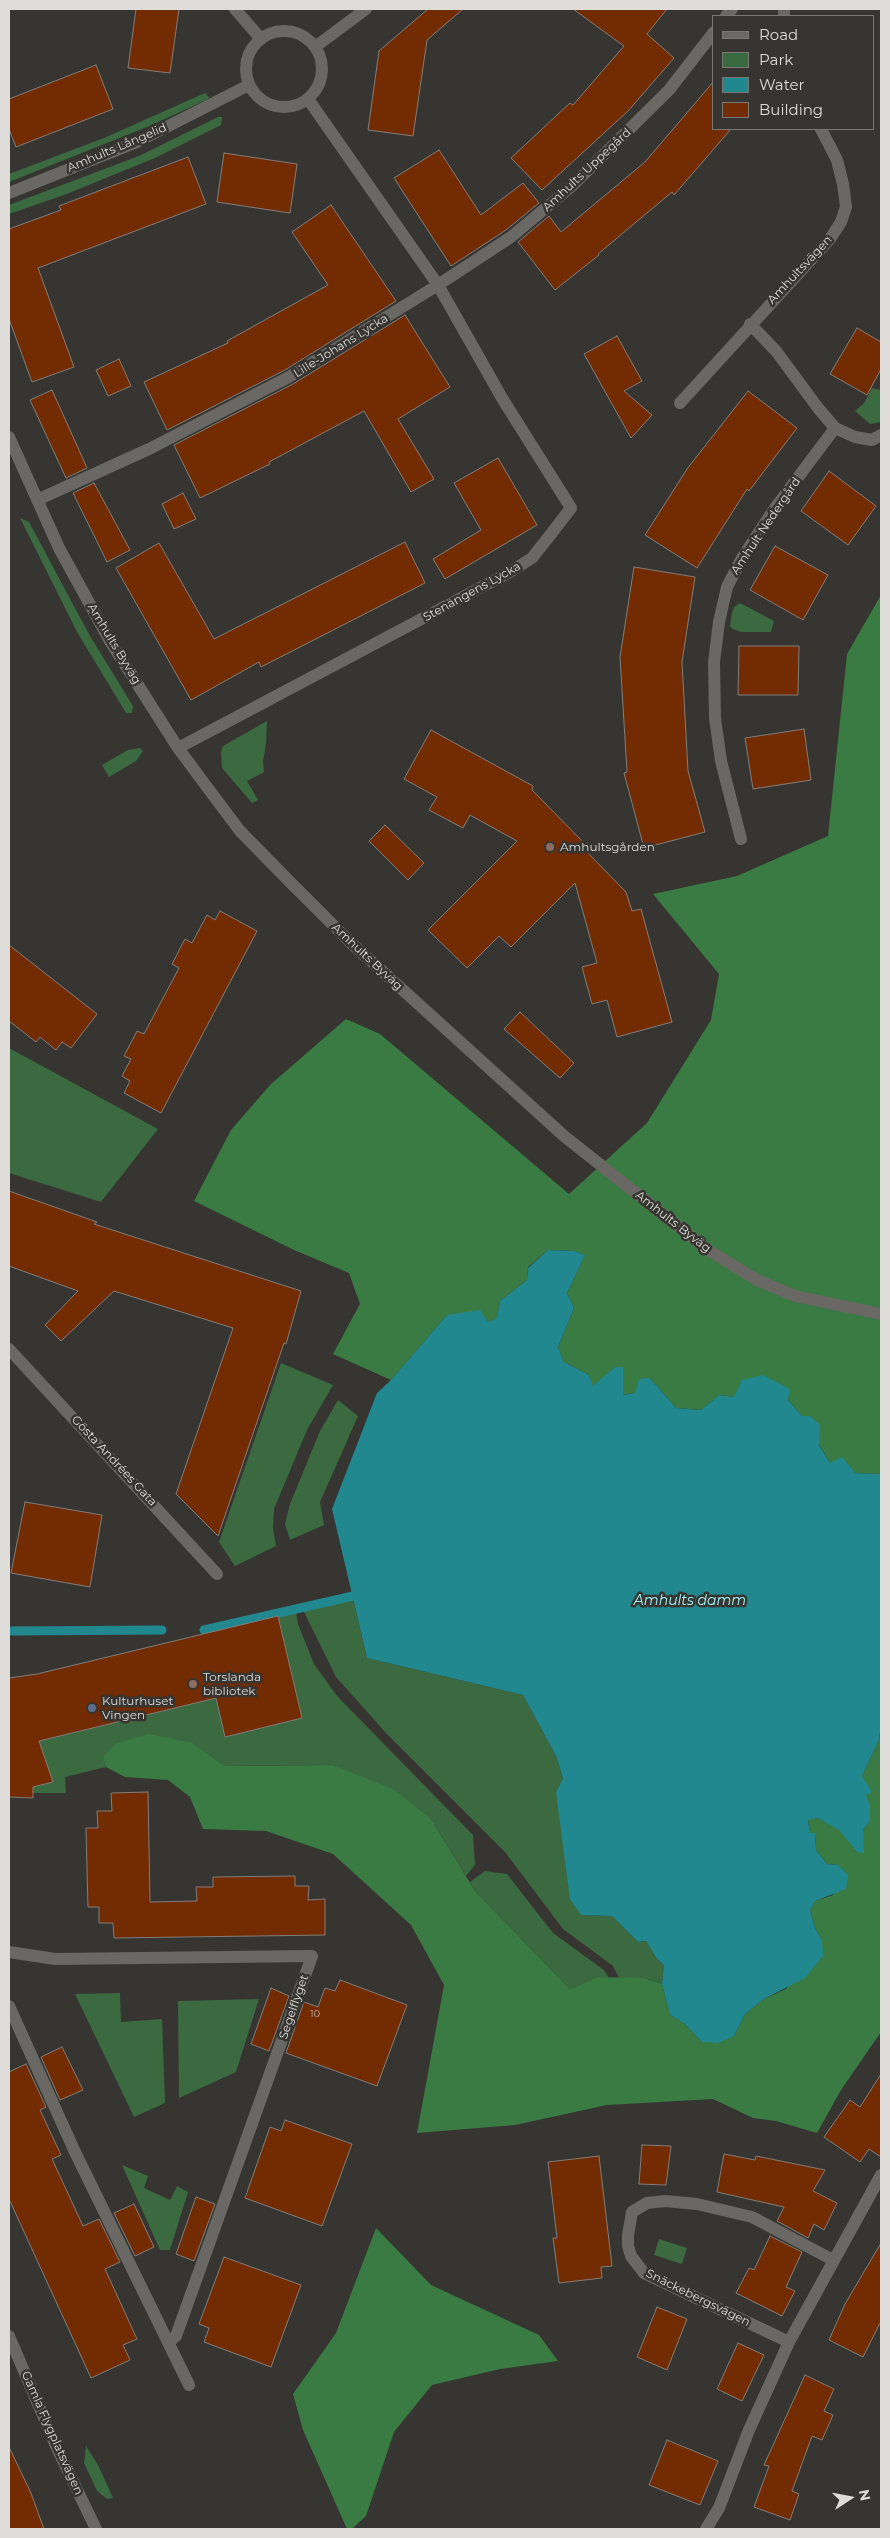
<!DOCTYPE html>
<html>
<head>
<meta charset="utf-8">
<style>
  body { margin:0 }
  #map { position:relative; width:890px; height:2538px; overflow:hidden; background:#373531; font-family:Montserrat,sans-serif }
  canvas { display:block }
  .frame { position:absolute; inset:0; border:10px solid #dddcd9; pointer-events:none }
  .legend { position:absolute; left:712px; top:15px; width:162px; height:115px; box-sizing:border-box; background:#373531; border:1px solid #797874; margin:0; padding:6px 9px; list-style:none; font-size:15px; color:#dddcd9 }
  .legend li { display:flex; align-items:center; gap:10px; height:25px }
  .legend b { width:25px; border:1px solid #797874 }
  .north { position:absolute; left:825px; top:2473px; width:50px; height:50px; -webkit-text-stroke:4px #373531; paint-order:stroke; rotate:79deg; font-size:14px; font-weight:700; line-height:20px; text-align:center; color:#dddcd9 }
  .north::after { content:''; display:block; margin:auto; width:18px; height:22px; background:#dddcd9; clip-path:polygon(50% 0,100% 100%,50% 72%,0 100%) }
</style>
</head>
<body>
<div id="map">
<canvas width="890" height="2538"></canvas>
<div class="frame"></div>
<ul class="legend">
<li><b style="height:6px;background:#6a6864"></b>Road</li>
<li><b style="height:14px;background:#3b6940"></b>Park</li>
<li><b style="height:14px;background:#22888f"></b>Water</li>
<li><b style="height:14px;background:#732c02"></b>Building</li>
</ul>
<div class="north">N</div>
</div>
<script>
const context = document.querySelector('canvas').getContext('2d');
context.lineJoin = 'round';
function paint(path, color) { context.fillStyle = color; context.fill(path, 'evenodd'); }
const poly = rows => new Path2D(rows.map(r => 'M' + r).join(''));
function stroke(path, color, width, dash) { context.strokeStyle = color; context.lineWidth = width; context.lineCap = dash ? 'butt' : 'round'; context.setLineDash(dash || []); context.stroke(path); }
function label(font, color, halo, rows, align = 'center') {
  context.font = font + ' Montserrat,sans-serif'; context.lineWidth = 5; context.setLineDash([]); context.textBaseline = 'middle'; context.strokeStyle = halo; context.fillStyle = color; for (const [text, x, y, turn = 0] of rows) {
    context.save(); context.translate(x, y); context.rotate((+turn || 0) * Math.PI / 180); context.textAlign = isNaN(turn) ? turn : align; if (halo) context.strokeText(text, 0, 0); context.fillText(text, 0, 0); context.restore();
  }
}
paint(poly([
  [205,93,209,97,208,99,152,125,9,182,9,174,104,138],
  [218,117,222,117,221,125,155,158,64,195,9,214,9,205,139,156],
  [872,388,881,390,881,422,870,424,855,411,864,403],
  [20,518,29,522,90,636,133,706,132,713,126,713,77,632],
  [740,603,774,621,771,632,741,632,733,629,730,626,732,613,734,607],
  [267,721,266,744,263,761,264,772,247,781,258,800,252,803,222,768,221,752,223,746],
  [140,748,143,751,136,761,109,777,102,765,128,750],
  [9,1048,158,1129,101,1202,9,1173],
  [281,1363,333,1385,307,1430,274,1509,273,1529,276,1546,235,1566,219,1542],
  [338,1400,358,1416,320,1502,324,1525,290,1540,285,1524,290,1504,320,1431],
  [353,1599,367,1658,523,1695,556,1756,563,1778,556,1792,581,1915,612,1916,638,1942,646,1941,657,1959,664,1965,662,1984,644,1978,619,1978,613,1966,563,1929,505,1852,386,1733,336,1677,303,1610],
  [296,1612,298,1624,314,1664,337,1696,473,1835,475,1865,466,1876,431,1819,333,1765,223,1766,193,1743,103,1757,106,1767,65,1777,66,1793,33,1793,33,1787,53,1782,39,1741,216,1698,225,1737,302,1718,278,1616],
  [485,1871,507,1874,553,1933,604,1970,609,1978,597,1977,570,1989,475,1891,470,1882],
  [120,1993,121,2022,162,2019,165,2103,134,2117,75,1994],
  [259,1999,236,2072,179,2098,178,2001],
  [122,2165,148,2176,144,2188,170,2200,177,2186,188,2192,170,2250,160,2250],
  [659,2239,687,2248,682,2264,654,2255],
  [86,2446,98,2465,113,2498,107,2499,97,2491,84,2463]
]), '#3b6940');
paint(poly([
  [881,595,881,1474,855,1473,830,1463,802,1416,788,1400,789,1389,734,1397,719,1395,701,1410,676,1408,650,1378,635,1393,623,1395,623,1367,615,1367,593,1387,589,1375,564,1362,558,1347,574,1308,567,1293,585,1255,574,1251,548,1250,528,1267,527,1280,500,1301,497,1318,488,1322,447,1315,391,1380,333,1354,360,1304,349,1273,294,1250,194,1201,231,1130,271,1084,346,1019,380,1034,569,1194,647,1123,711,1020,719,974,653,894,737,876,828,836,847,654],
  [881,1724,881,2032,841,2090,817,2133,776,2121,753,2118,713,2099,607,2105,515,2125,417,2133,444,1985,411,1925,333,1854,266,1831,203,1829,190,1797,168,1780,125,1777,106,1767,103,1757,117,1743,149,1734,193,1743,224,1766,333,1765,393,1789,431,1819,475,1891,570,1989,597,1977,644,1978,662,1984,670,2015,685,2024,702,2042,734,2036,745,2014,764,1999,786,1989,822,1940,815,1928,810,1910,815,1901,833,1895,838,1865,827,1864,816,1850,815,1834,810,1834,808,1819,818,1818,840,1830,857,1852,863,1830,870,1821,862,1776,879,1740],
  [376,2228,431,2285,539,2335,558,2361,500,2369,432,2385,394,2432,366,2516,352,2529,347,2529,303,2430,293,2394,336,2333]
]), '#397b42');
paint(poly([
  [548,1250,574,1251,585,1255,567,1293,574,1308,558,1347,564,1362,589,1375,593,1386,615,1367,623,1367,623,1395,635,1393,639,1379,650,1378,676,1408,701,1410,719,1395,734,1397,742,1380,763,1375,790,1389,788,1400,802,1416,810,1416,820,1425,819,1445,830,1463,842,1457,855,1473,881,1474,881,1724,879,1740,862,1776,872,1792,866,1795,870,1805,870,1821,863,1830,864,1853,857,1852,839,1830,818,1818,808,1820,810,1833,815,1833,816,1850,827,1864,838,1865,848,1875,846,1889,815,1901,810,1910,815,1928,822,1940,823,1956,805,1978,764,1999,745,2014,734,2036,718,2043,702,2042,685,2024,670,2015,662,1984,664,1965,657,1959,646,1941,638,1942,612,1916,581,1915,570,1899,556,1792,563,1778,556,1756,523,1695,367,1658,332,1509,377,1393,391,1380,447,1315,480,1310,488,1322,497,1318,500,1301,527,1280,528,1268]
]), '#22888f');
stroke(poly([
  [204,1630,353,1596],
  [9,1631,162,1630]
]), '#22888f', 9);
const building = poly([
  [136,9,179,9,170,73,128,68,136,9],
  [428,9,463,9,427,40,413,136,368,130,379,51,428,9],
  [573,9,667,9,647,34,674,58,628,111,542,190,511,158,570,103,573,105,624,46,573,9],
  [96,65,113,109,16,147,9,129,9,99,96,65],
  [714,81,714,129,731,129,674,195,672,192,598,254,599,255,555,290,518,242,549,216,561,232,645,162,714,81],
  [439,150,481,215,523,183,539,203,506,230,451,266,394,178,439,150],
  [224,153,297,164,290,213,217,202,224,153],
  [188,157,206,204,38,268,74,367,32,382,9,319,9,229,61,210,59,206,188,157],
  [331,205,396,301,285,370,167,430,144,382,228,343,227,341,328,285,292,232,331,205],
  [405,315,450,387,398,419,434,479,411,492,364,411,269,462,270,464,200,498,174,445,293,384,405,315],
  [857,328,881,342,881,369,867,395,830,374,857,328],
  [617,336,642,381,624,391,652,415,631,438,584,354,617,336],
  [119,359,131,386,108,396,96,370,119,359],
  [52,390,87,468,66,478,30,400,52,390],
  [748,391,797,428,749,491,747,489,697,568,645,535,687,469,748,391],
  [498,458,537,525,445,579,433,559,481,530,454,483,498,458],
  [829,471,876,506,848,545,801,511,829,471],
  [94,483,130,550,107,562,73,493,94,483],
  [183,493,196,519,174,529,162,504,183,493],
  [405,542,425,583,261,667,259,662,191,700,116,568,159,543,214,639,405,542],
  [775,546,828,575,803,620,750,590,775,546],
  [634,567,695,577,682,662,688,771,705,832,644,848,624,773,627,772,620,657,634,567],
  [739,646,799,646,798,695,738,695,739,646],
  [804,729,811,780,753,789,745,738,804,729],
  [431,730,533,786,532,790,588,847,585,850,626,892,632,911,641,909,672,1022,617,1037,607,1000,592,1004,582,967,597,963,575,883,511,947,499,936,467,968,428,930,517,841,470,815,463,828,429,810,437,797,404,779,431,730],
  [385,825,424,863,408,880,369,841,385,825],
  [220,911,257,931,161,1113,124,1093,130,1081,122,1076,131,1059,124,1056,137,1031,144,1034,179,968,172,964,185,939,192,943,207,915,215,920,220,911],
  [9,945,97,1014,71,1048,62,1042,56,1050,40,1037,36,1042,9,1021,9,945],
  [520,1012,574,1063,560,1078,504,1029,520,1012],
  [9,1191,97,1222,94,1224,301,1291,286,1344,284,1343,218,1536,176,1494,233,1328,114,1291,61,1341,45,1325,78,1291,9,1266,9,1191],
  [25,1502,102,1515,90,1587,11,1573,25,1502],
  [278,1616,302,1718,225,1737,216,1698,39,1741,53,1782,33,1787,33,1798,9,1797,9,1678,37,1674,278,1616],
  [148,1792,150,1902,197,1901,196,1887,213,1887,213,1877,295,1876,295,1886,309,1886,308,1900,325,1899,325,1935,114,1938,113,1923,99,1923,99,1907,88,1907,86,1828,98,1828,97,1811,112,1811,111,1793,148,1792],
  [340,1980,407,2005,377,2086,286,2053,304,2002,318,2007,325,1988,335,1991,340,1980],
  [271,1988,289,1996,269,2051,251,2044,271,1988],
  [62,2047,83,2090,60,2100,41,2057,62,2047],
  [26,2064,46,2107,40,2110,61,2155,52,2159,83,2226,99,2219,120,2262,105,2269,137,2339,123,2345,130,2360,91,2378,9,2199,9,2072,26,2064],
  [881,2074,881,2157,869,2149,860,2162,824,2137,850,2100,860,2107,881,2074],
  [285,2120,352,2144,322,2226,245,2198,270,2127,281,2131,285,2120],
  [642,2145,671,2146,666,2185,639,2184,642,2145],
  [724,2154,755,2160,756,2156,825,2170,813,2191,837,2203,824,2230,814,2224,808,2238,777,2221,784,2207,717,2192,724,2154],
  [599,2156,612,2266,601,2267,602,2278,559,2283,553,2238,557,2238,548,2162,599,2156],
  [196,2197,215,2204,194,2261,176,2254,196,2197],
  [134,2204,154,2247,135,2256,114,2213,134,2204],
  [770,2236,802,2252,786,2287,795,2291,782,2316,736,2293,749,2268,754,2270,770,2236],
  [881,2243,881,2321,863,2357,829,2340,845,2304,881,2243],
  [224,2257,301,2285,271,2367,204,2342,209,2328,199,2324,224,2257],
  [657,2307,687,2319,667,2370,637,2357,657,2307],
  [738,2343,764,2355,742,2401,717,2389,738,2343],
  [805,2375,834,2389,824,2411,833,2415,822,2440,812,2436,792,2491,799,2494,790,2520,754,2507,769,2466,764,2465,805,2375],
  [667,2440,718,2461,700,2505,649,2485,667,2440],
  [9,2447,31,2493,44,2529,9,2529,9,2447]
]);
paint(building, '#732c02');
stroke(building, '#827d7b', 1);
stroke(poly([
  [235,9,261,39],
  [784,9,784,16],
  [726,16,732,9],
  '246 69a38 38 0 1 1 76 0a38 38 0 1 1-76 0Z',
  [315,47,366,9],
  [9,193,137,142,249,85],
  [750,324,776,351,818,408,835,428,855,437,872,440,881,435],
  [680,403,830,239,841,222,846,207,843,184,837,160,821,129],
  [9,437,59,548,110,641,178,748,204,783,240,831,291,883,350,942,564,1136,708,1250,757,1280,795,1296,881,1314],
  [37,500,149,449,289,377,438,285,308,99],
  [178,748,510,572,532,558,551,534,571,508,502,398,438,285,511,237,572,186,669,90,714,32],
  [741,839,721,761,715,718,714,662,719,622,727,587,742,558,775,508,835,428],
  [9,1349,217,1574],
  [9,1952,55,1959,312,1956,176,2336,169,2342],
  [9,2006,75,2152,189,2385],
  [9,2336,56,2446,96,2529],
  [789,2342,644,2273,631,2256,628,2246,628,2235,632,2212,647,2203,665,2201,697,2204,752,2217,833,2260],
  [706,2529,719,2508,749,2430,789,2342,881,2175]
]), '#6a6864', 12);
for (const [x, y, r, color] of [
  [550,847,5,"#8d6e63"],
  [193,1684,5,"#8d6e63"],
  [92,1708,5,"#5c6f8a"]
]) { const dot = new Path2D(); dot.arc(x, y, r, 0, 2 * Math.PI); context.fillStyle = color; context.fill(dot); stroke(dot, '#373531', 2); }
label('10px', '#c2b0a3', null, [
  ["10",315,2014]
]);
label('12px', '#dddcd9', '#373531', [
  ["Amhults Långelid",117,148,-23],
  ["Amhults Uppegård",587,170,-43],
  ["Amhultsvägen",800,270,-47],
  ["Lille-Johans Lycka",341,346,-32],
  ["Amhult Nedergård",766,526,-56],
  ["Stenängens Lycka",472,592,-29],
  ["Amhults Byväg",114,644,59],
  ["Amhults Byväg",367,957,43],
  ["Amhults Byväg",673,1222,38],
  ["Gösta Andrées Gata",114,1461,47],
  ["Segelflyget",294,2007,-71],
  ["Snäckebergsvägen",698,2298,26],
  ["Gamla Flygplatsvägen",52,2433,66]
]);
label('12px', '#dddcd9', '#373531', [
  ["Amhultsgården",560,847],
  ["Torslanda",203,1677],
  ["bibliotek",203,1691],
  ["Kulturhuset",102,1701],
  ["Vingen",102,1715]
], 'left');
label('italic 14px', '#9ef5fb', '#373531', [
  ["Amhults damm",690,1601]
]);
</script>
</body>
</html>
